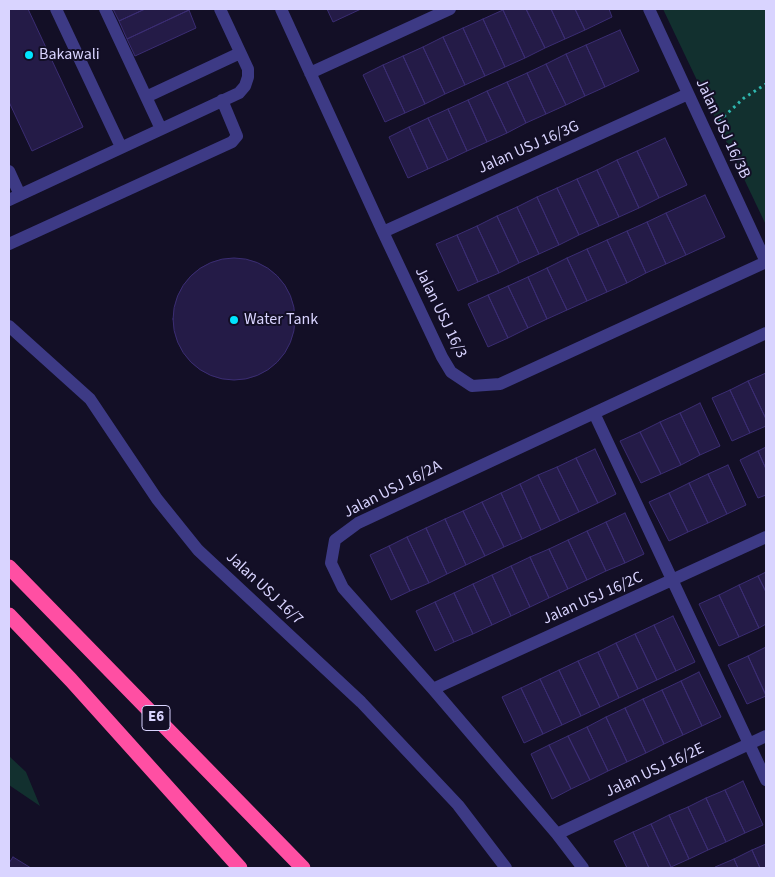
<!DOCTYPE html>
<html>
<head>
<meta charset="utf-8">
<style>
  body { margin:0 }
  #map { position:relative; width:775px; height:877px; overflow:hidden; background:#130f26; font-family:"Source Sans 3",sans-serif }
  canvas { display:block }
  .frame { position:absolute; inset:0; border:10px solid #d9d4ff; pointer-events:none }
</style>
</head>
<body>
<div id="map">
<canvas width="775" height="877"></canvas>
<div class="frame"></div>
</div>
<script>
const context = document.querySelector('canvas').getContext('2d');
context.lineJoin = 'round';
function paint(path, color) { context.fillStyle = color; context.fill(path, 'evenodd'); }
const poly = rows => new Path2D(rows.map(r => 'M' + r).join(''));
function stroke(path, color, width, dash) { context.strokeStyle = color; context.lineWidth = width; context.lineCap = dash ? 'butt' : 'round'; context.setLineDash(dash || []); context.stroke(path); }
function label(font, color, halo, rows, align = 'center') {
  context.font = font + ' "Source Sans 3",sans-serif'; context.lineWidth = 4; context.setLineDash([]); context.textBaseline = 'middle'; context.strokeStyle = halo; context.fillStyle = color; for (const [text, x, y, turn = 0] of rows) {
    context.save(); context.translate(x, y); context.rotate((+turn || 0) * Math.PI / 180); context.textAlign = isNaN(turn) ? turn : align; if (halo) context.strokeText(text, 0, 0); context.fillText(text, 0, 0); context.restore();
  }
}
paint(poly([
  [663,9,766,9,766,225],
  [9,756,26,772,40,806,9,785]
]), '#12302f');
const building = poly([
  [9,9,28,9,83,127,32,151,9,102,9,9],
  [113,9,145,9,119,21,113,9],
  [145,9,188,9,189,10,127,39,119,21,145,9],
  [327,9,361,9,333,22,327,9],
  [505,9,526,9,545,48,525,58,503,10,505,9],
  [526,9,551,9,565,39,545,48,526,9],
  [551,9,575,9,585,30,565,39,551,9],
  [575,9,609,9,612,17,585,30,575,9],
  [189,10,196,28,135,56,127,39,189,10],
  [503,10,525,58,505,67,483,19,503,10],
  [483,19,505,67,485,76,463,28,483,19],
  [463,28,485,76,465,85,443,37,463,28],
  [620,30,639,71,605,87,586,45,620,30],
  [443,37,465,85,445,94,423,47,443,37],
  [586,45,605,87,585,96,566,54,586,45],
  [423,47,445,94,425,104,403,56,423,47],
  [566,54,585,96,566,105,546,64,566,54],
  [403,56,425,104,405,113,383,65,403,56],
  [546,64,566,105,546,114,527,73,546,64],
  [383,65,405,113,385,122,363,75,383,65],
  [527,73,546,114,526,123,507,82,527,73],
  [507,82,526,123,507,133,487,91,507,82],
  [487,91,507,133,487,142,468,100,487,91],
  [468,100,487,142,467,151,448,109,468,100],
  [448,109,467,151,448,160,428,118,448,109],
  [428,118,448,160,428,169,409,127,428,118],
  [409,127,428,169,408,178,389,137,409,127],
  [665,138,687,185,659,198,637,151,665,138],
  [637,151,659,198,639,208,617,160,637,151],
  [617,160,639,208,619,217,597,170,617,160],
  [597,170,619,217,599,226,577,179,597,170],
  [577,179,599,226,579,235,557,188,577,179],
  [557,188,579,235,559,245,537,197,557,188],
  [705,195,725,237,686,255,666,213,705,195],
  [537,197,559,245,539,254,517,207,537,197],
  [517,207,539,254,519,263,497,216,517,207],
  [666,213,686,255,666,264,647,222,666,213],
  [497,216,519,263,499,273,477,226,497,216],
  [647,222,666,264,646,273,627,231,647,222],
  [477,226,499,273,478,282,457,235,477,226],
  [627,231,646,273,627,283,607,240,627,231],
  [457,235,478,282,458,291,436,244,457,235],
  [607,240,627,283,607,292,587,249,607,240],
  [587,249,607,292,587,301,567,258,587,249],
  [567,258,587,301,567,310,547,268,567,258],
  '173 319a61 61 0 1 1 122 0a61 61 0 1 1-122 0Z',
  [547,268,567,310,547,319,528,277,547,268],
  [528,277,547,319,528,328,508,286,528,277],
  [508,286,528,328,508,338,488,295,508,286],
  [488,295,508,338,488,347,468,304,488,295],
  [766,373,766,419,748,381,766,373],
  [748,381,766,419,766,426,750,433,730,390,748,381],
  [730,390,750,433,732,441,712,398,730,390],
  [700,403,720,446,700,455,680,413,700,403],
  [680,413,700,455,681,465,660,422,680,413],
  [660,422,681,465,661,474,640,432,660,422],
  [640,432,661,474,641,483,620,441,640,432],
  [766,447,766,469,758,451,766,447],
  [595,449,616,494,598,503,576,458,595,449],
  [758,451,766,469,766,495,758,498,740,460,758,451],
  [576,458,598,503,579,512,557,467,576,458],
  [728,465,746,505,727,514,708,474,728,465],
  [557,467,579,512,560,521,538,475,557,467],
  [708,474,727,514,708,523,689,483,708,474],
  [538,475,560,521,541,530,520,484,538,475],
  [689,483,708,523,688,532,669,493,689,483],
  [520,484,541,530,522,539,501,493,520,484],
  [501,493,522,539,504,547,482,502,501,493],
  [669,493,688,532,669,541,649,502,669,493],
  [482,502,504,547,485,556,463,511,482,502],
  [463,511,485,556,466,565,445,519,463,511],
  [625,513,644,554,625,563,606,522,625,513],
  [445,519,466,565,447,574,426,528,445,519],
  [606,522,625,563,606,571,587,531,606,522],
  [426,528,447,574,429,583,407,537,426,528],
  [587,531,606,571,587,580,568,540,587,531],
  [407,537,429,583,410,591,389,546,407,537],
  [568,540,587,580,568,589,549,549,568,540],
  [389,546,410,591,391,600,370,555,389,546],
  [549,549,568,589,549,598,530,557,549,549],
  [530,557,549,598,530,607,511,566,530,557],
  [511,566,530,607,511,616,492,575,511,566],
  [766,572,766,592,758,576,766,572],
  [492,575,511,616,492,625,473,584,492,575],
  [758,576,766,592,766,624,759,628,739,585,758,576],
  [473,584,492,625,473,634,454,593,473,584],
  [739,585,759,628,739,637,719,595,739,585],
  [454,593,473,634,454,642,435,602,454,593],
  [719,595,739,637,719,646,699,604,719,595],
  [435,602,454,642,435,651,416,611,435,602],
  [673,616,695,662,676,671,654,625,673,616],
  [654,625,676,671,657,680,635,634,654,625],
  [635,634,657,680,638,689,616,643,635,634],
  [616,643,638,689,619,698,598,652,616,643],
  [766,647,766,695,748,656,766,647],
  [598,652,619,698,600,707,578,661,598,652],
  [748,656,766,696,747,704,728,665,748,656],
  [578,661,600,707,581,716,559,670,578,661],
  [559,670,581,716,562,725,540,679,559,670],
  [699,672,721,717,702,726,681,681,699,672],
  [540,679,562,725,543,734,521,688,540,679],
  [681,681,702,726,683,735,662,690,681,681],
  [521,688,543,734,524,743,502,697,521,688],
  [662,690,683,735,664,744,643,699,662,690],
  [643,699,664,744,646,753,625,708,643,699],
  [625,708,646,753,627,762,606,717,625,708],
  [606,717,627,762,608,771,587,727,606,717],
  [587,727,608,771,590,780,568,736,587,727],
  [568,736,590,780,571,789,549,745,568,736],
  [549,745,571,789,552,799,531,754,549,745],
  [743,781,763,825,745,833,725,790,743,781],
  [725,790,745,833,726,842,706,798,725,790],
  [706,798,726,842,708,850,688,807,706,798],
  [688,807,708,850,689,859,669,815,688,807],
  [669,815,689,859,671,867,651,824,669,815],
  [651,824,671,867,668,868,649,868,633,832,651,824],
  [633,832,649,868,627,868,614,841,633,832],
  [766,844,766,868,760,868,752,850,766,844],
  [752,850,760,868,738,868,734,859,752,850],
  [13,857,31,868,9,868,9,863,13,857],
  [734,859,738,868,716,868,715,867,734,859]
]);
paint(building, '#241b47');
stroke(building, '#3b2d73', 1);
stroke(poly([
  [719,121,744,98,766,84]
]), '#2fb8b0', 3, [2.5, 4]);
stroke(poly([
  [56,9,121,147],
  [105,9,161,129],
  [281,9,383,232,442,357,451,372,472,386,500,384,766,262],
  [649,9,766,262],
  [310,73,450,9],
  [146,97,240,53],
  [9,171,20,195],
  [9,200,239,93,245,86,248,77,248,69,220,9],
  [383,232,688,94],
  [9,244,232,142,237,136,222,100],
  [9,326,90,399,157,499,198,550,361,702,458,805,506,868],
  [594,413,766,780],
  [433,689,766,537],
  [557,834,766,736],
  [583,868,557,834,433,689,343,588,331,563,335,540,358,523,766,333]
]), '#3d3a85', 12);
stroke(poly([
  [9,567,303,868],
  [9,615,71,680,240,868]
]), '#ff4fa3', 15);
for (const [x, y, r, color] of [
  [29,55,5,"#00e5ff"],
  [234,320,5,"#00e5ff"]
]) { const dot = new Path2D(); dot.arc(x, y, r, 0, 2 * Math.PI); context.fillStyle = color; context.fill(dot); stroke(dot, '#130f26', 2); }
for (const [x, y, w] of [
  [156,718,28]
]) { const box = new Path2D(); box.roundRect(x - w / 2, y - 12.5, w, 25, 4); context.fillStyle = '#130f26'; context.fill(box); stroke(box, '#d9d4ff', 1); }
label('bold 15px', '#d9d4ff', null, [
  ["E6",156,718]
]);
label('16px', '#d9d4ff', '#130f26', [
  ["Bakawali",39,55],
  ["Water Tank",244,320]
], 'left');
label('16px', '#d9d4ff', '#130f26', [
  ["Jalan USJ 16/3B",722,129,65],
  ["Jalan USJ 16/3G",529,148,-24],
  ["Jalan USJ 16/3",440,313,64],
  ["Jalan USJ 16/2A",393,490,-27],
  ["Jalan USJ 16/7",264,589,43],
  ["Jalan USJ 16/2C",593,599,-24],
  ["Jalan USJ 16/2E",655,771,-25]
]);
</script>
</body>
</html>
